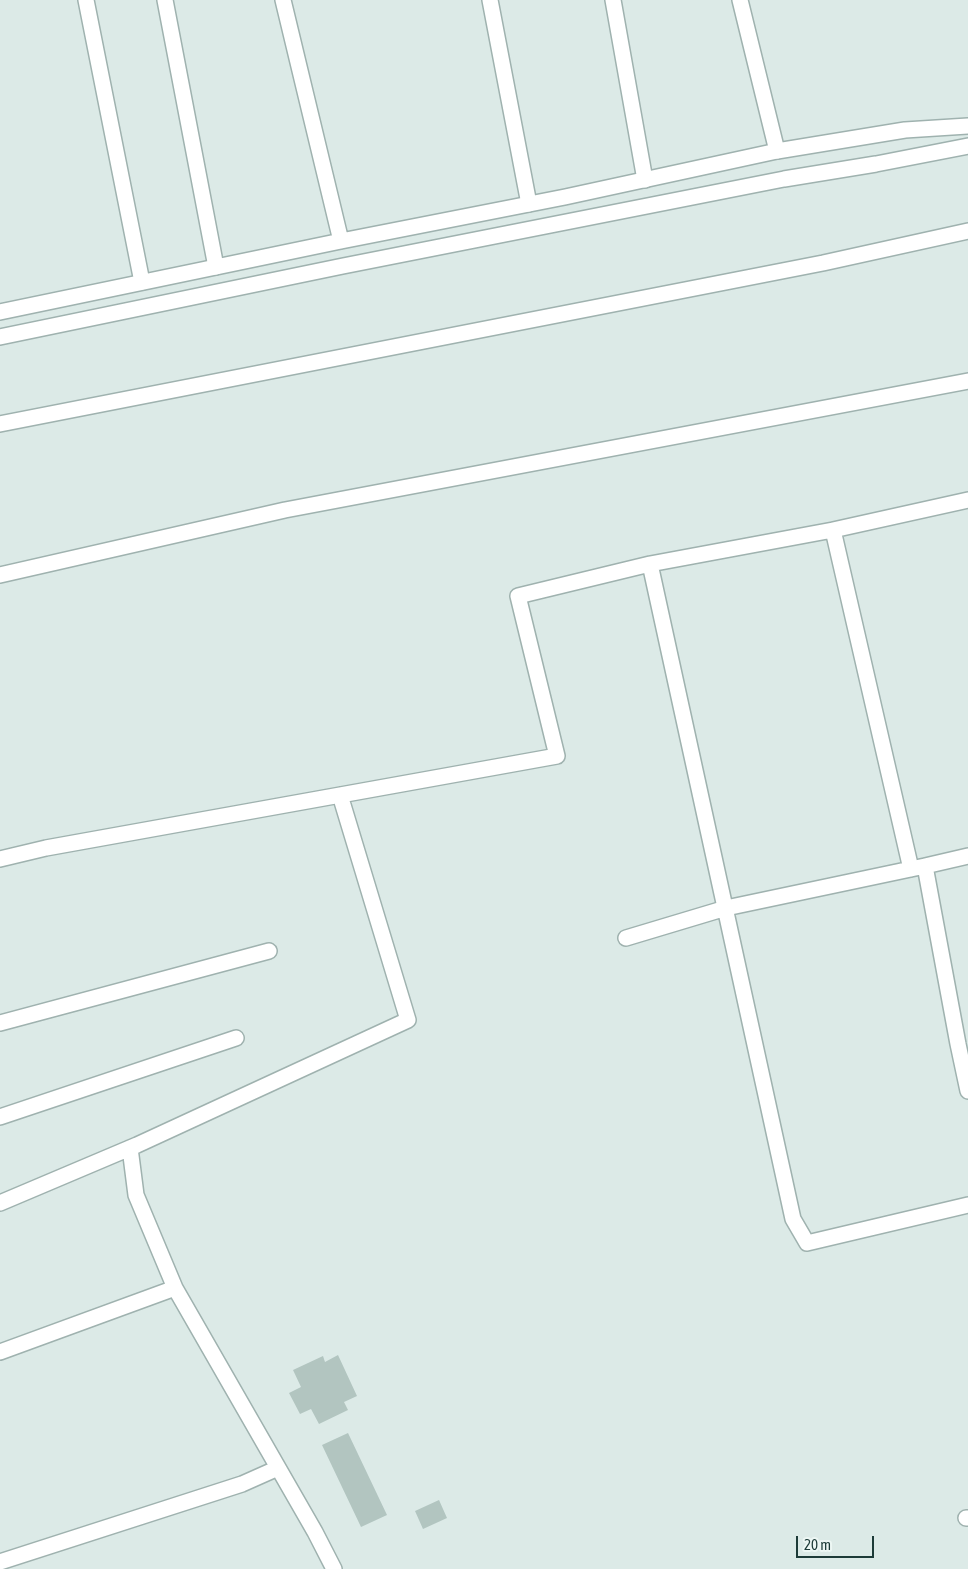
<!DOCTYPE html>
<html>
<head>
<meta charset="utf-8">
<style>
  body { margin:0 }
  #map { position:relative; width:968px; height:1569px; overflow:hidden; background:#dceae7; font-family:"Asap Condensed",sans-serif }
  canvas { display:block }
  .scale { position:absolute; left:796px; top:1536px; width:78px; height:22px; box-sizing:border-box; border:2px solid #1d3b38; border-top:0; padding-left:6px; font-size:15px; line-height:18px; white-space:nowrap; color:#1d3b38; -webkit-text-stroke:4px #edf7f4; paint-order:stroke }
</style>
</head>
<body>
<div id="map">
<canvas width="968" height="1569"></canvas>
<div class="scale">20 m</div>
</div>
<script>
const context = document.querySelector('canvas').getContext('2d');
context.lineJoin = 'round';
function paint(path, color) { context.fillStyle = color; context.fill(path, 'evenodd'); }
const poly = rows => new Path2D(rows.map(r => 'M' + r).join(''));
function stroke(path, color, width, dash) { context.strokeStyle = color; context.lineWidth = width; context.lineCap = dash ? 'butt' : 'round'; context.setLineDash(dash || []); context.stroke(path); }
paint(poly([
  [338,1355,357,1396,344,1402,348,1410,319,1424,311,1409,300,1414,289,1393,301,1387,293,1370,323,1356,325,1362],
  [348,1433,387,1515,361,1527,322,1445],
  [439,1500,447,1518,423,1529,415,1511]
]), '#b2c5c0');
const minor = poly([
  [86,0,142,282],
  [165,0,216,267],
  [490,0,529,204],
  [613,0,645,180],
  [740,0,777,151],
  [0,424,823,263,968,231],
  [968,500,833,530,650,564,793,1219,807,1243,968,1205],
  [833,530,911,869],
  [0,575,285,510,968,381],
  [968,856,925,866,958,1044,968,1091],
  [0,859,46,848,557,756,518,596,650,564],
  [626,938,726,908,925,866],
  [0,1023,269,951],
  [0,1117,236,1038],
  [0,1203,137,1145,408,1020,340,795],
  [175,1288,315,1532,334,1569],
  [0,1352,175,1288,136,1195,130,1148],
  [966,1518,968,1518],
  [0,1562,242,1484,278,1468]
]);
const tertiary = poly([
  [283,0,341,241],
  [0,312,341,241,565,197,777,151,905,130,968,126],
  [0,337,343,266,784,179,876,164,968,146]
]);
stroke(minor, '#9fb2af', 18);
stroke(tertiary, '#9fb2af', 18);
stroke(minor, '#fff', 15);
stroke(tertiary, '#fff', 15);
</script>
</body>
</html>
